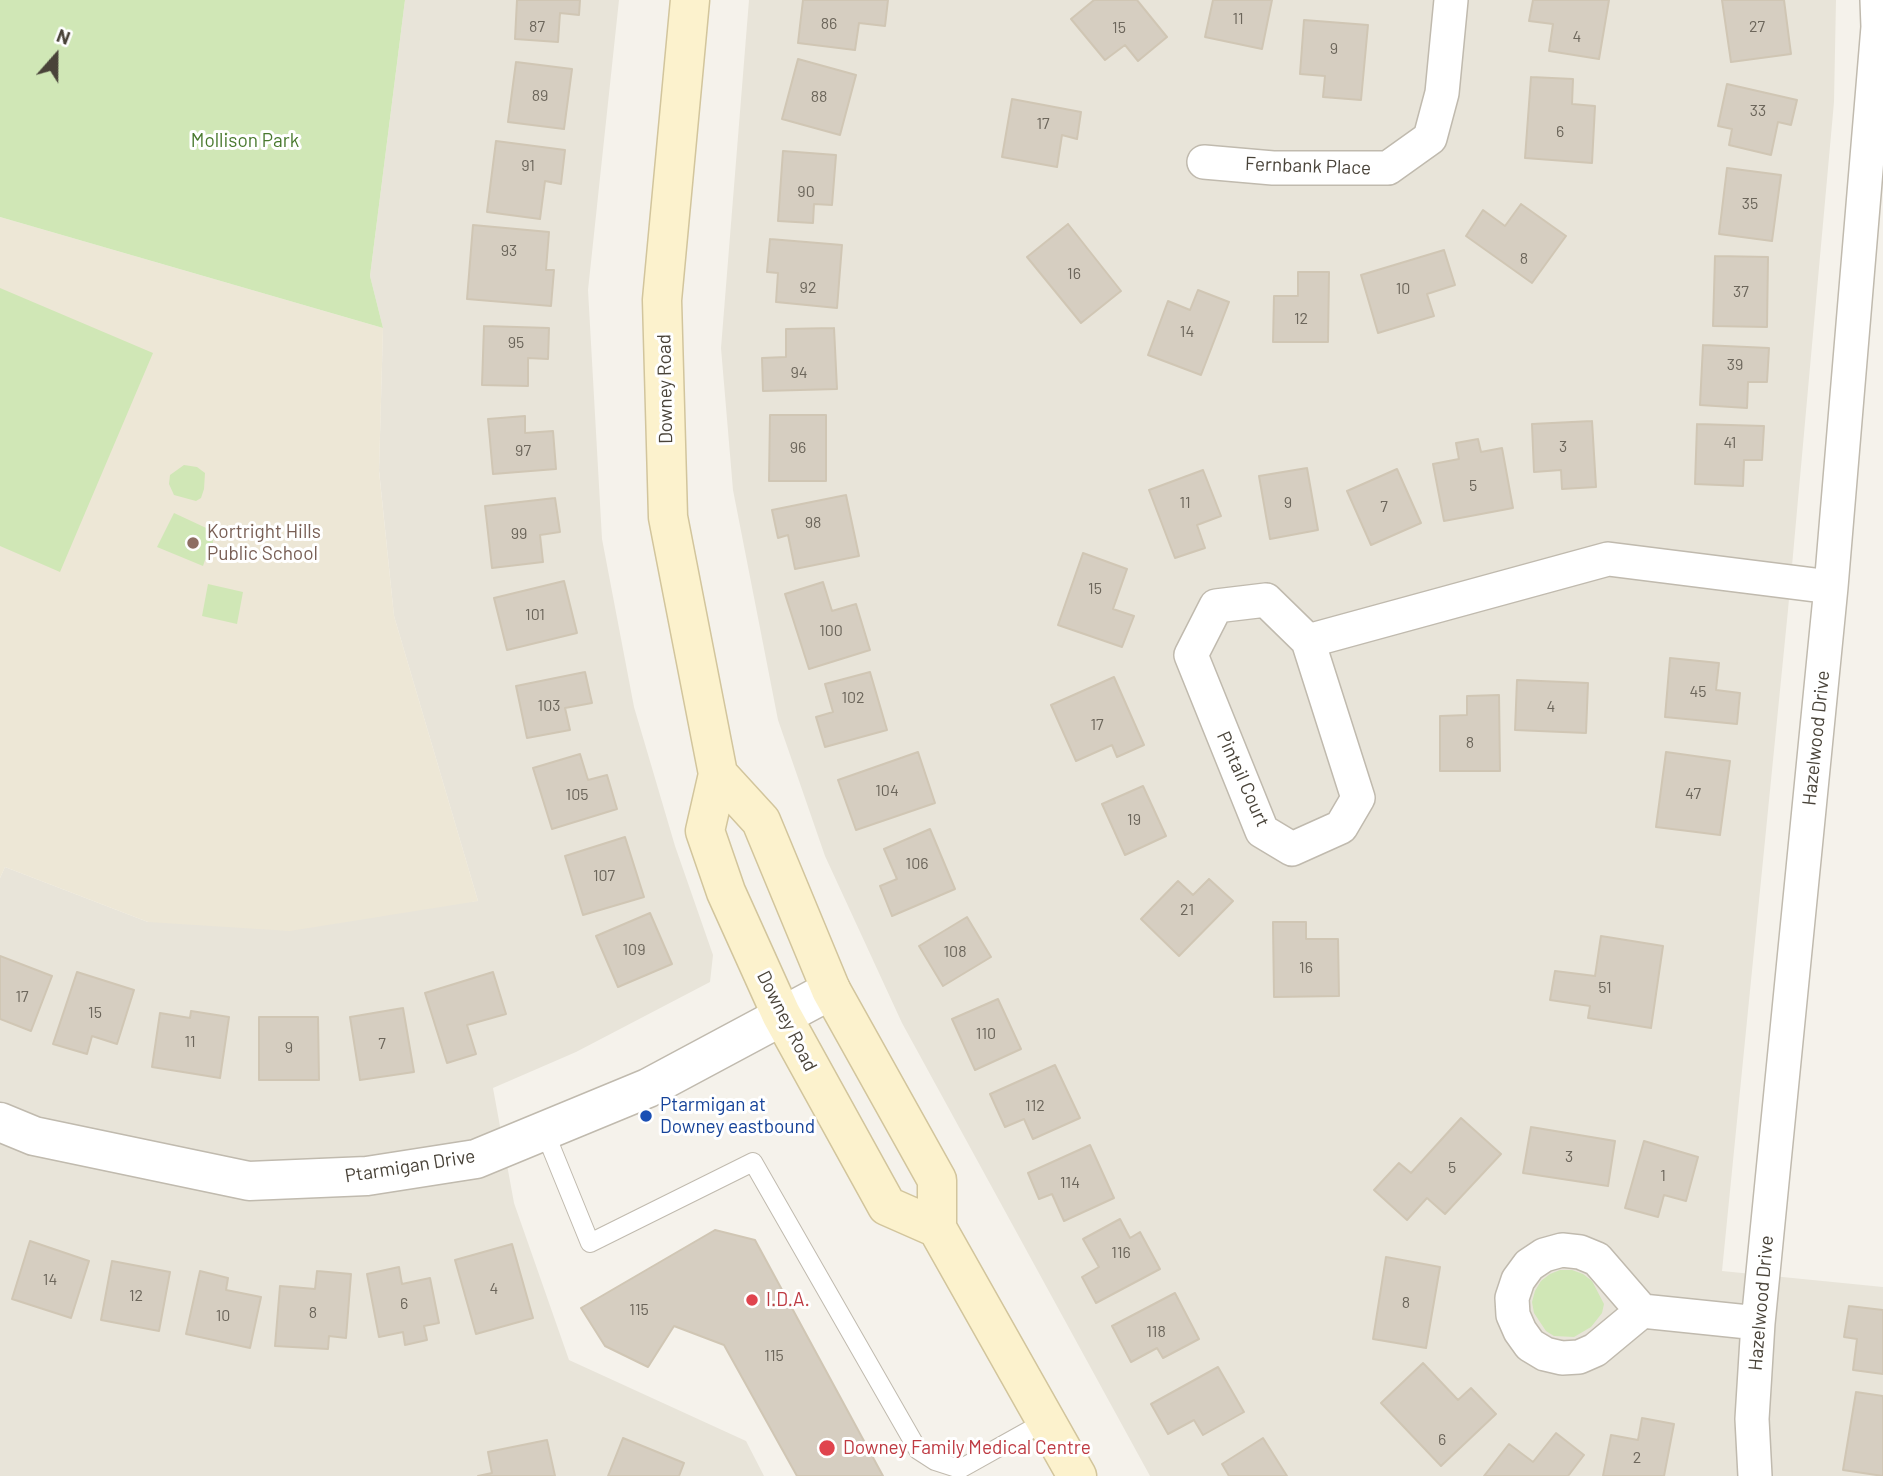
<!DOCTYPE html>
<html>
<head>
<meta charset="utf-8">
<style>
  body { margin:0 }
  #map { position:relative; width:1883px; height:1476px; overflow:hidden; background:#f5f2eb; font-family:Barlow,sans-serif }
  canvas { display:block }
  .north { position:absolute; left:21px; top:21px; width:70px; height:70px; -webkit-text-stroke:5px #fff; paint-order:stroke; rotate:21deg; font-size:19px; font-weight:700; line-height:28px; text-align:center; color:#494339 }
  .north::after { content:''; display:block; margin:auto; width:24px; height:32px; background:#494339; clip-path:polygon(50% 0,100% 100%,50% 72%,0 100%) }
</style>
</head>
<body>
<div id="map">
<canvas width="1883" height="1476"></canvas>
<div class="north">N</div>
</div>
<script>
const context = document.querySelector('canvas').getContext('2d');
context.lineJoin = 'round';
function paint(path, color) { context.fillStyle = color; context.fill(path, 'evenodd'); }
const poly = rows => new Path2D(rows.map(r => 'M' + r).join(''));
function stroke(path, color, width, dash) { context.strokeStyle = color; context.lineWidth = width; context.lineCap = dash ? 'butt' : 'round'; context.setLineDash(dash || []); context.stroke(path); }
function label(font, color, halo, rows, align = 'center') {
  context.font = font + ' Barlow,sans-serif'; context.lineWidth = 6; context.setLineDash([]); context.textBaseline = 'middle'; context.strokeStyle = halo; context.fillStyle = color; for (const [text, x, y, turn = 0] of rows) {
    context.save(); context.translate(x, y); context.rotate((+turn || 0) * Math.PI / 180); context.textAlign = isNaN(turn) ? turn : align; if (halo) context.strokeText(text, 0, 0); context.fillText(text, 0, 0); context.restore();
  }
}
paint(poly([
  [405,0,619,0,588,290,602,539,634,707,675,846,713,955,710,982,576,1052,493,1088,514,1203,569,1360,746,1441,764,1476,0,1476,0,878,5,867,148,922,478,901,394,616,379,470,383,328,370,276],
  [749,0,1836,0,1834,102,1788,610,1722,1271,1883,1287,1883,1476,1150,1476,902,1023,825,856,778,720,733,490,721,348]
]), '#e8e4d9');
paint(poly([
  [0,217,383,328,379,471,394,616,478,901,290,931,148,922,5,867,0,878]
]), '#ede7d6');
paint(poly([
  [0,0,405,0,370,276,383,328,0,217],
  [0,288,153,353,60,572,0,546],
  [184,465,197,467,205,473,204,489,201,498,196,501,174,495,169,484,170,475],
  [174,513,217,533,213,540,213,555,205,560,203,566,157,547],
  [208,584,243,592,237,624,202,616],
  [1560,1270,1572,1270,1583,1274,1592,1281,1604,1304,1602,1313,1591,1327,1574,1337,1554,1336,1546,1331,1534,1313,1532,1302,1535,1291,1541,1281,1550,1274]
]), '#d0e7b6');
const building = poly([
  [517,0,580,0,579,15,560,13,558,42,515,39,517,0],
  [803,0,888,0,885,26,859,23,855,50,798,43,803,0],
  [1094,0,1137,0,1167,37,1138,61,1125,45,1105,60,1071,19,1094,0],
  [1213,0,1272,0,1262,49,1205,37,1213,0],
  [1533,0,1609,0,1599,59,1549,51,1553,24,1529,21,1533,0],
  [1722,0,1784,0,1791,54,1731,62,1722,0],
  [1304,20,1368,25,1361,100,1323,97,1325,76,1300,74,1304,20],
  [798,59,856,75,840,135,782,119,798,59],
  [516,62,572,69,564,129,508,122,516,62],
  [1531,77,1573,79,1572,104,1595,106,1592,163,1525,158,1531,77],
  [1727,84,1797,100,1791,125,1778,122,1771,155,1729,145,1732,129,1718,126,1727,84],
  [1012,99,1081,112,1077,139,1062,135,1057,167,1002,157,1012,99],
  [496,141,565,150,561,184,545,181,540,219,487,212,496,141],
  [783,151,836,155,832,205,814,204,813,223,778,221,783,151],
  [1727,168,1781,175,1772,241,1719,234,1727,168],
  [1521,204,1566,236,1532,283,1466,236,1483,210,1505,226,1521,204],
  [1068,224,1121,291,1081,323,1027,257,1068,224],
  [473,225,549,232,546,270,554,270,551,306,467,299,473,225],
  [770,239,842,245,837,308,776,302,778,273,767,272,770,239],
  [1444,250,1455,285,1427,294,1434,316,1378,333,1361,275,1444,250],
  [1715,256,1768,257,1767,327,1713,326,1715,256],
  [1298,272,1329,272,1328,342,1273,342,1274,296,1298,296,1298,272],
  [1198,290,1229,302,1201,375,1148,355,1168,301,1190,310,1198,290],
  [484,326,549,328,548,359,528,358,528,386,482,385,484,326],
  [834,328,837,389,763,391,762,358,786,357,786,329,834,328],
  [1703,345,1769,348,1767,382,1748,382,1747,408,1700,405,1703,345],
  [770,415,826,415,826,481,769,481,770,415],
  [525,416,525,433,553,431,556,469,493,474,488,419,525,416],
  [1592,421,1596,487,1562,489,1561,470,1534,472,1532,424,1592,421],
  [1697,424,1764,426,1762,460,1744,460,1743,486,1695,484,1697,424],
  [1478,439,1481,452,1502,448,1513,508,1444,521,1433,464,1459,459,1456,443,1478,439],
  [1307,468,1318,530,1270,539,1259,476,1307,468],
  [1397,469,1421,523,1371,545,1347,491,1397,469],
  [1203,470,1221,516,1197,525,1205,548,1175,558,1149,490,1203,470],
  [846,495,859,556,795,569,788,535,778,538,772,510,846,495],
  [555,498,560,532,540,535,543,562,492,568,485,506,555,498],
  [1083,553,1127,569,1113,609,1134,616,1122,647,1058,625,1083,553],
  [564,581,577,633,507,650,494,598,564,581],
  [823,582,832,611,856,604,870,650,809,669,785,594,823,582],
  [1670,658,1719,663,1716,690,1740,693,1737,724,1665,717,1670,658],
  [585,672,592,703,565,708,570,730,527,738,516,686,585,672],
  [870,672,887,730,825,747,816,717,833,712,825,684,870,672],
  [1114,677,1144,745,1117,757,1112,745,1076,761,1051,705,1114,677],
  [1517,680,1588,683,1586,733,1515,730,1517,680],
  [1499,695,1500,771,1440,771,1440,716,1467,715,1467,696,1499,695],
  [918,752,935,803,856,830,838,780,918,752],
  [1666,752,1730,761,1720,835,1656,827,1666,752],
  [580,754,588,780,607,775,617,809,552,829,533,768,580,754],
  [1143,786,1166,836,1125,855,1102,804,1143,786],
  [930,829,955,889,892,916,880,886,897,879,884,849,930,829],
  [625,837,644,897,583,915,565,856,625,837],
  [1209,879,1233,901,1179,956,1141,919,1178,881,1193,895,1209,879],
  [650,913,672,964,618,987,596,936,650,913],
  [967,917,991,957,943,986,919,946,967,917],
  [1273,922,1306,922,1306,939,1338,939,1339,996,1274,997,1273,922],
  [1601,936,1663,946,1651,1028,1588,1018,1590,1006,1550,1000,1555,971,1595,976,1601,936],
  [0,956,52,976,31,1031,0,1019,0,956],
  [77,972,134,990,117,1044,92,1036,87,1054,53,1044,77,972],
  [493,972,506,1014,467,1025,476,1054,447,1063,425,993,493,972],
  [998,999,1021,1049,975,1070,952,1019,998,999],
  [403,1008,414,1072,360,1080,350,1017,403,1008],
  [191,1011,229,1017,220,1078,152,1067,160,1013,190,1018,191,1011],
  [259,1017,318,1017,319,1080,259,1080,259,1017],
  [1055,1065,1080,1118,1033,1139,1024,1119,1005,1127,990,1094,1055,1065],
  [1461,1118,1501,1154,1445,1214,1427,1198,1407,1220,1374,1190,1399,1163,1411,1173,1461,1118],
  [1531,1127,1615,1141,1608,1186,1523,1173,1531,1127],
  [1644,1141,1698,1157,1686,1201,1664,1195,1658,1217,1625,1208,1644,1141],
  [1090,1145,1114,1198,1064,1221,1052,1194,1039,1199,1028,1173,1090,1145],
  [1120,1219,1130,1238,1140,1232,1160,1269,1096,1303,1082,1277,1099,1267,1083,1239,1120,1219],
  [715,1230,755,1240,883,1476,797,1476,724,1345,674,1326,648,1367,605,1346,581,1308,715,1230],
  [30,1241,89,1261,71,1318,12,1299,30,1241],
  [512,1244,533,1318,476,1334,455,1260,512,1244],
  [1386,1257,1440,1267,1426,1348,1373,1339,1386,1257],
  [112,1261,170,1272,159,1331,101,1320,112,1261],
  [399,1267,402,1284,430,1278,439,1323,424,1326,427,1340,405,1345,403,1332,379,1337,367,1274,399,1267],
  [200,1271,228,1278,226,1290,261,1297,250,1348,186,1334,200,1271],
  [317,1271,351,1274,346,1338,329,1336,328,1349,275,1346,280,1286,315,1289,317,1271],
  [1175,1293,1199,1339,1163,1358,1157,1348,1131,1362,1112,1326,1175,1293],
  [1849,1306,1883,1310,1883,1374,1853,1370,1857,1339,1844,1337,1849,1306],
  [1423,1363,1458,1400,1471,1388,1496,1414,1441,1466,1381,1403,1423,1363],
  [1218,1367,1244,1412,1203,1435,1194,1420,1168,1434,1151,1404,1218,1367],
  [1856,1392,1883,1396,1883,1476,1843,1470,1856,1392],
  [1642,1418,1674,1424,1664,1476,1603,1476,1611,1435,1638,1440,1642,1418],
  [1556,1433,1584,1455,1568,1476,1484,1476,1509,1444,1533,1462,1556,1433],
  [623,1438,684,1463,679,1476,608,1476,623,1438],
  [1263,1438,1287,1476,1229,1476,1222,1464,1263,1438],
  [547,1440,555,1476,478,1476,492,1473,488,1452,547,1440]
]);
paint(building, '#d6cec1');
stroke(building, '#d0c6b4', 2);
const service = poly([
  [544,1130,590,1243,753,1162,918,1450,935,1461,960,1469,1046,1421]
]);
const minor = poly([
  [1204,162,1273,168,1388,168,1430,138,1442,93,1451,0],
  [1266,600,1308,641,1358,798,1341,827,1292,849,1262,831,1191,655,1216,606,1266,600],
  [1308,641,1608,559,1831,587],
  [1642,1311,1595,1350,1579,1357,1562,1358,1545,1354,1530,1345,1520,1331,1513,1315,1512,1298,1518,1280,1529,1265,1544,1255,1562,1250,1580,1252,1597,1259,1642,1311,1758,1323],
  [1755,1476,1752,1419,1758,1323,1831,587,1878,27,1877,0]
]);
const tertiary = poly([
  [0,1122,34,1136,249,1181,367,1176,476,1159,648,1088,831,990]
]);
const secondary = poly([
  [690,0,662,300,668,517,718,774,705,831,726,892,781,1014,887,1206,937,1228],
  [718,774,761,821,831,990,937,1180,937,1228,1077,1476]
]);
stroke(service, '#c0baae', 20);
stroke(minor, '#c0baae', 36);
stroke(tertiary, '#c0baae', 41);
stroke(secondary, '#d2c59c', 41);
stroke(service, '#fff', 18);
stroke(minor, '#fff', 33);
stroke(tertiary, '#fff', 38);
stroke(secondary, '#fcf2cd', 38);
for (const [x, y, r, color] of [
  [193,543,7,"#8d6e63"],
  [646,1116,7,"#1a4fb4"],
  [752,1300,7,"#e0444e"],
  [827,1448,9,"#e0444e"]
]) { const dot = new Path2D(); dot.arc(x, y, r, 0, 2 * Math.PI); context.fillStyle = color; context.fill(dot); stroke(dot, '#fff', 2.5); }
label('16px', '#6c665b', null, [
  ["11",1238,19],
  ["86",829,24],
  ["87",537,27],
  ["27",1757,27],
  ["15",1119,28],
  ["4",1577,37],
  ["9",1334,49],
  ["89",540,96],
  ["88",819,97],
  ["33",1758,111],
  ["17",1043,124],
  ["6",1560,132],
  ["91",528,166],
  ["90",806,192],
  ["35",1750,204],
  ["93",509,251],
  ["8",1524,259],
  ["16",1074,274],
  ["92",808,288],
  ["10",1403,289],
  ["37",1741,292],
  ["12",1301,319],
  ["14",1187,332],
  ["95",516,343],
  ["39",1735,365],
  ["94",799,373],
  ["41",1730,443],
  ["3",1563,447],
  ["96",798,448],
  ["97",523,451],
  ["5",1473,486],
  ["11",1185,503],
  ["9",1288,503],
  ["7",1384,507],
  ["98",813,523],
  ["99",519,534],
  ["15",1095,589],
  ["101",535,615],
  ["100",831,631],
  ["45",1698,692],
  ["102",853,698],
  ["103",549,706],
  ["4",1551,707],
  ["17",1097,725],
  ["8",1470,743],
  ["104",887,791],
  ["47",1693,794],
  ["105",577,795],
  ["19",1134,820],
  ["106",917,864],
  ["107",604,876],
  ["21",1187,910],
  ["109",634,950],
  ["108",955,952],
  ["16",1306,968],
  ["51",1605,988],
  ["17",22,997],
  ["15",95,1013],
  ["110",986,1034],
  ["11",190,1042],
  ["7",382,1044],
  ["9",289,1048],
  ["112",1035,1106],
  ["3",1569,1157],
  ["5",1452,1168],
  ["1",1663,1176],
  ["114",1070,1183],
  ["116",1121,1253],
  ["14",50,1280],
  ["4",494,1289],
  ["12",136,1296],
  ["8",1406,1303],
  ["6",404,1304],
  ["115",639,1310],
  ["8",313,1313],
  ["10",223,1316],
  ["118",1156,1332],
  ["115",774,1356],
  ["6",1442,1440],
  ["2",1637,1458]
]);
label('19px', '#49792e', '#fff', [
  ["Mollison Park",245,141]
]);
label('19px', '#494339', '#fff', [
  ["Fernbank Place",1308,166,2],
  ["Downey Road",665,389,-91],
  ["Hazelwood Drive",1816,738,-84],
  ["Pintail Court",1243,779,66],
  ["Downey Road",787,1021,63],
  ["Ptarmigan Drive",410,1166,-9],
  ["Hazelwood Drive",1761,1303,-85]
]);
label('19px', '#785e54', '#fff', [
  ["Kortright Hills",207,532],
  ["Public School",207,554]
], 'left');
label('19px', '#164399', '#fff', [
  ["Ptarmigan at",660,1105],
  ["Downey eastbound",660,1127]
], 'left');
label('19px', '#be3a42', '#fff', [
  ["I.D.A.",766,1300],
  ["Downey Family Medical Centre",843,1448]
], 'left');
</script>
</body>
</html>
